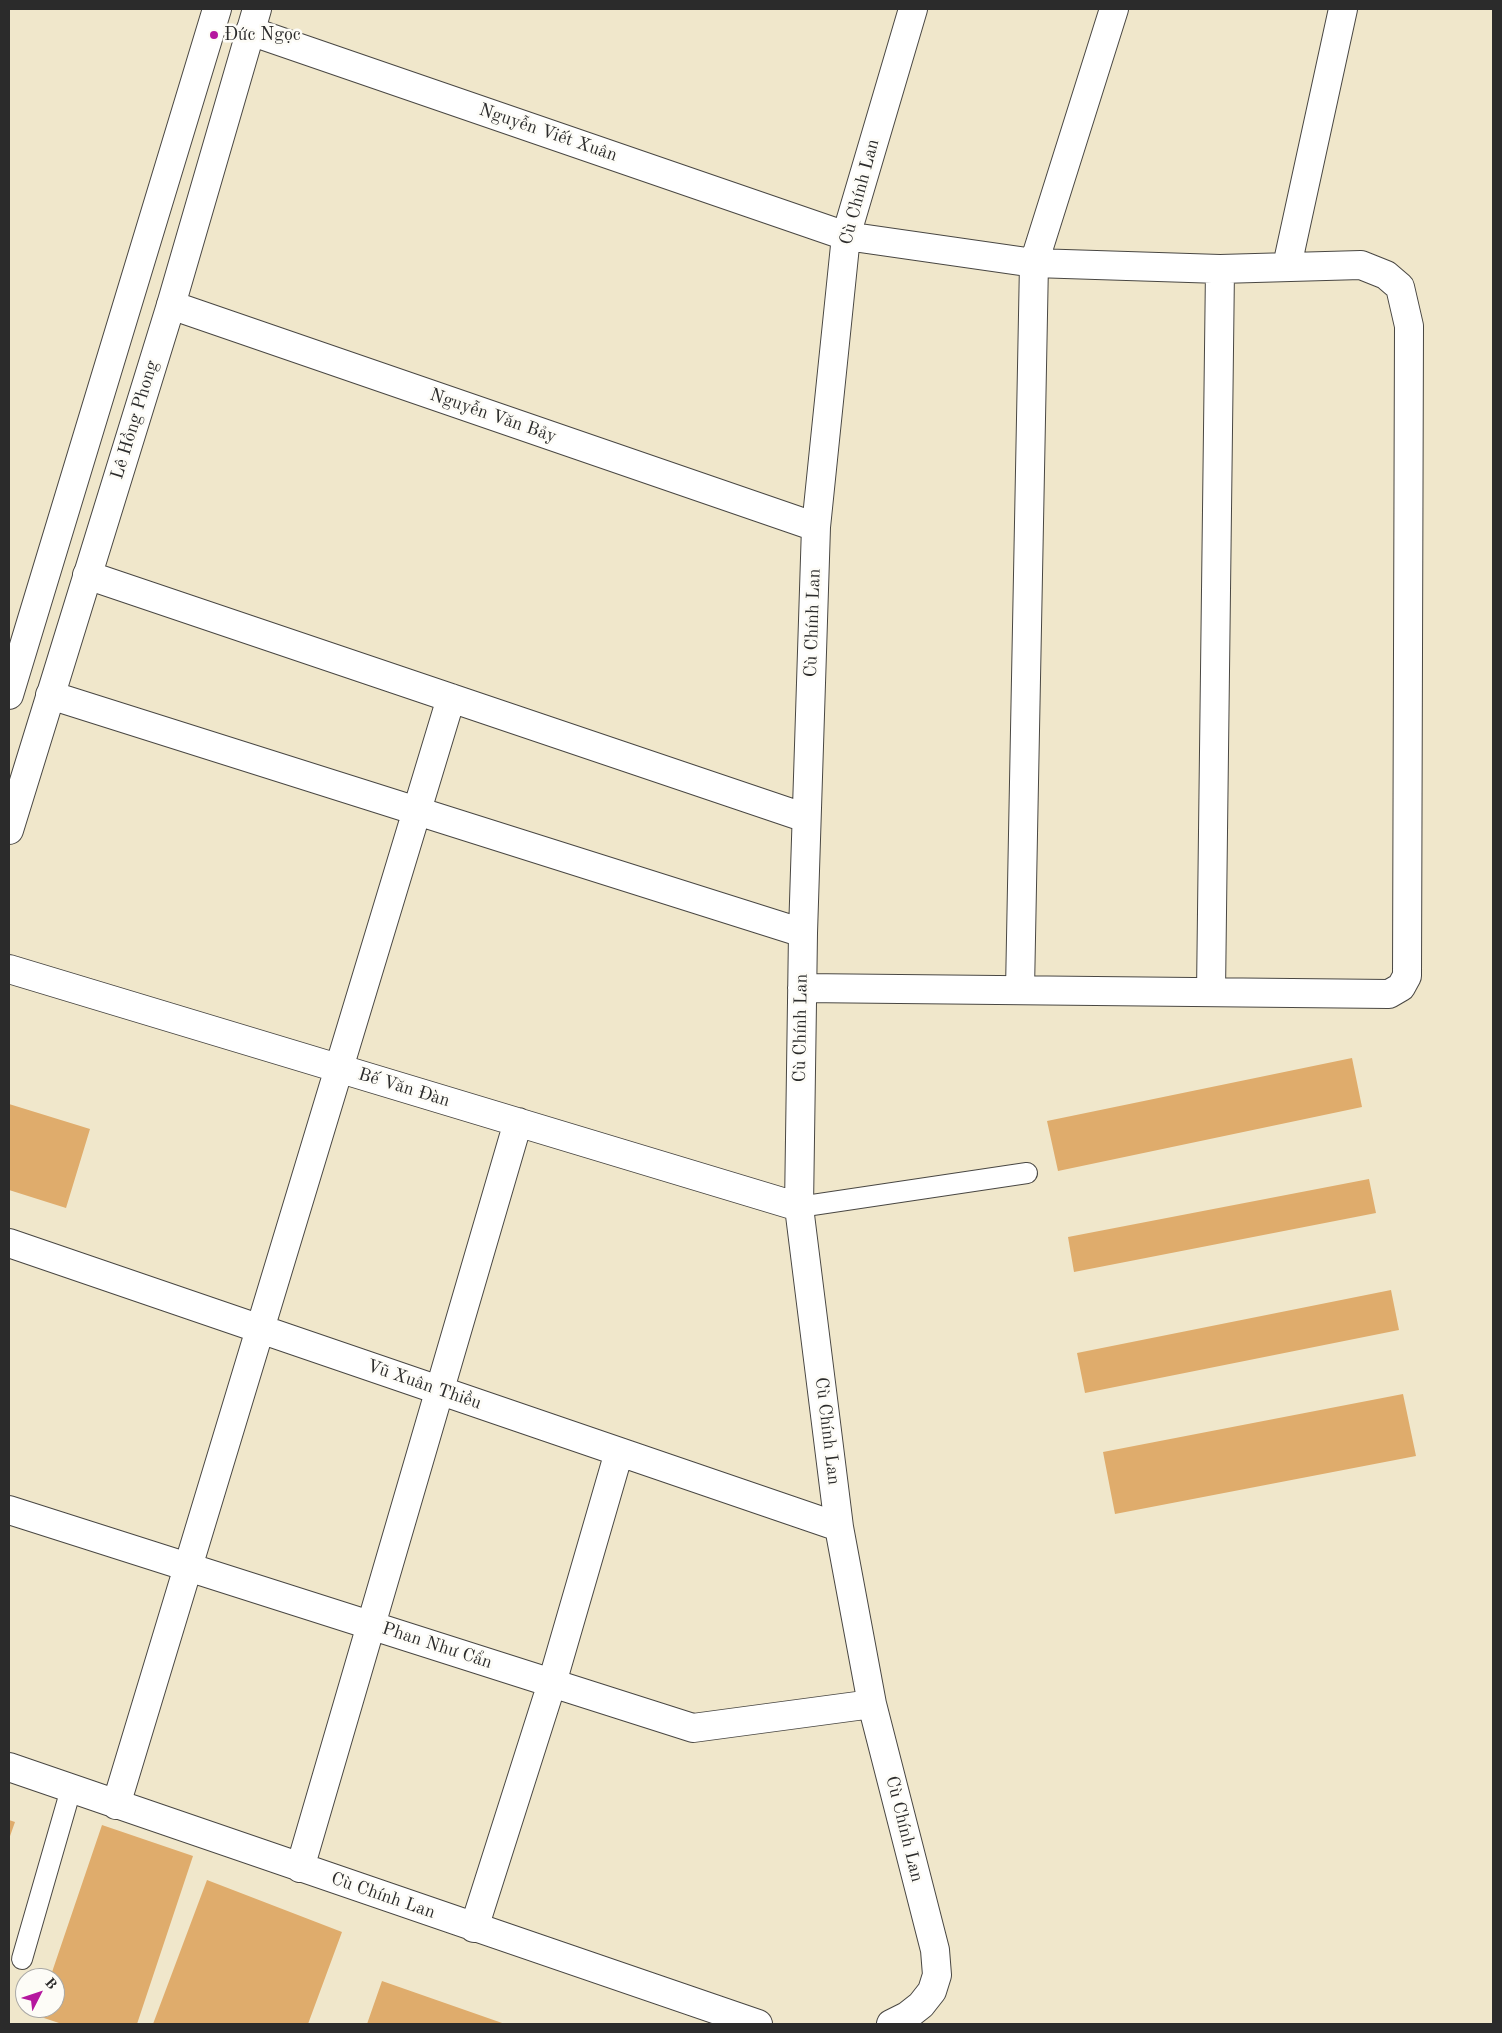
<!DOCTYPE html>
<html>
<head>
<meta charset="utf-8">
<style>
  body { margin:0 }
  #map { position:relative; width:1502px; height:2033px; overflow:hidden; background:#f0e7cb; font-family:"Old Standard TT",serif }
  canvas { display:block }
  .frame { position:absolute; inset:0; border:10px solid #2b2b2b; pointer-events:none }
  .north { position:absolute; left:15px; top:1968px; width:50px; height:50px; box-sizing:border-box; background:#fdfcf7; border:1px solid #a9a8a5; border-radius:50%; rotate:49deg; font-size:14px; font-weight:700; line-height:20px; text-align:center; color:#2b2b2b }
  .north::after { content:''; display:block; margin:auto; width:18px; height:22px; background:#b5179e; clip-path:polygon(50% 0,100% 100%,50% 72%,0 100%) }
</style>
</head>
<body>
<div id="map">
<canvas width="1502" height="2033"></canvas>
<div class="frame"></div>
<div class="north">B</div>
</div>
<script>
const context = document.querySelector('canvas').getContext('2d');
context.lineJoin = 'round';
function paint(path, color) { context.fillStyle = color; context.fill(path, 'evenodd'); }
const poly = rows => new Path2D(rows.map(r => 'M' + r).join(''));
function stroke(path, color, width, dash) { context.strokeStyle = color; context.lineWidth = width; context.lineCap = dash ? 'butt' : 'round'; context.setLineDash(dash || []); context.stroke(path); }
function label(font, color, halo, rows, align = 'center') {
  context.font = font + ' "Old Standard TT",serif'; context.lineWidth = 5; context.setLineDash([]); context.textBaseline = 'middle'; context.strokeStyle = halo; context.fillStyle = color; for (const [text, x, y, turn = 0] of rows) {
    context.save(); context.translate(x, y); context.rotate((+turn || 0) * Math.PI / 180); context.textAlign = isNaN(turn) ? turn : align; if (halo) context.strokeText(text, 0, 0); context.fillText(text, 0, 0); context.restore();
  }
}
paint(poly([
  [1352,1058,1362,1107,1058,1171,1047,1121],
  [9,1104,90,1129,66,1208,9,1190],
  [1369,1179,1376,1213,1074,1272,1068,1237],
  [1391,1290,1399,1330,1085,1393,1077,1353],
  [1403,1394,1416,1456,1115,1514,1103,1452],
  [9,1820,15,1822,9,1839],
  [102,1825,193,1856,137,2024,62,2024,38,2016,40,2008,55,2008,55,1978,50,1978],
  [207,1880,342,1932,308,2024,153,2024],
  [382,1981,505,2024,367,2024]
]), '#dfac6c');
const lane = poly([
  [799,1207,1027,1173],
  [22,1959,71,1789]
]);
const street = poly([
  [250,31,846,236,1034,263,1220,269,1361,265,1386,275,1400,287,1409,326,1407,976,1401,987,1389,994,802,988],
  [1287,266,1343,9],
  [171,305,816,527],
  [87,575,806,818],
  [50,695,803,933],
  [9,969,799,1207],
  [1020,990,1034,263,1114,9],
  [1211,992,1220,269],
  [9,1243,839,1527],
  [9,1510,693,1728,872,1704],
  [9,1767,758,2024],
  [116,1805,451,698],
  [300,1868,518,1122],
  [474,1928,552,1683,619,1452],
  [891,2024,907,2016,921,2005,932,1991,937,1975,935,1950,872,1704,839,1527,799,1207,803,933,816,527,846,236,913,9]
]);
const secondary = poly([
  [9,695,217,9],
  [9,830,171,305,257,9]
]);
stroke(lane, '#494743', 22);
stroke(street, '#494743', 30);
stroke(secondary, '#494743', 30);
stroke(lane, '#fff', 20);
stroke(street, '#fff', 28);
stroke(secondary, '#fff', 28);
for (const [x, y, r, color] of [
  [214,35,5,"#b5179e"]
]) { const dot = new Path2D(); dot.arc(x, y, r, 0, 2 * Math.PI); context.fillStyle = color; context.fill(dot); stroke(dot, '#fdfcf7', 2); }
label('18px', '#2b2b2b', '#fdfcf7', [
  ["Đức Ngọc",224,35]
], 'left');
label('18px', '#2b2b2b', '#fdfcf7', [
  ["Nguyễn Viết Xuân",548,133,19],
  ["Cù Chính Lan",860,192,-75],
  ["Nguyễn Văn Bảy",493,416,19],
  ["Lê Hồng Phong",135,420,-73],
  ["Cù Chính Lan",813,623,-88],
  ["Cù Chính Lan",801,1028,-89],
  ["Bế Văn Đàn",404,1088,17],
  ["Vũ Xuân Thiều",424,1385,19],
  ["Cù Chính Lan",827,1431,83],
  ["Phan Như Cẩn",437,1646,18],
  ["Cù Chính Lan",904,1829,76],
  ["Cù Chính Lan",383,1896,19]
]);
</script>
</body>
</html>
